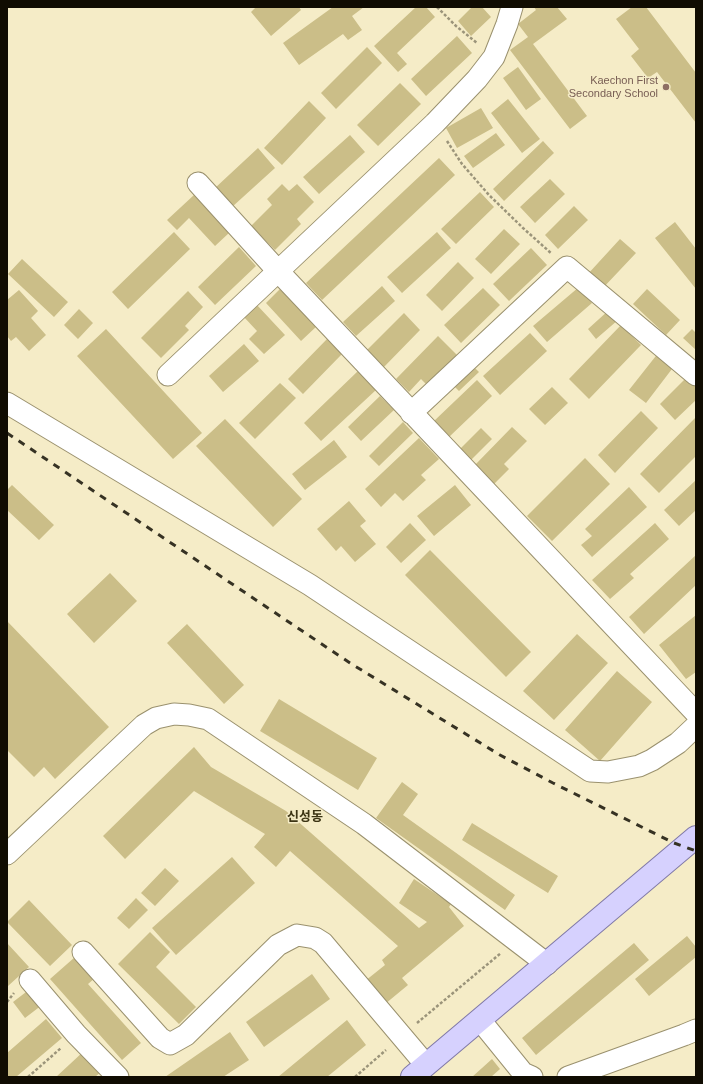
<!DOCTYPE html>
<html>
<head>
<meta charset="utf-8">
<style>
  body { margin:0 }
  #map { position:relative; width:703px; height:1084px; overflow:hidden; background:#f5ecc7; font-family:Arial,sans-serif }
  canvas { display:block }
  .frame { position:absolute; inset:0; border:8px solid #100c02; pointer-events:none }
</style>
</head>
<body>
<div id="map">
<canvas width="703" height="1084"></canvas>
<div class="frame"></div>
</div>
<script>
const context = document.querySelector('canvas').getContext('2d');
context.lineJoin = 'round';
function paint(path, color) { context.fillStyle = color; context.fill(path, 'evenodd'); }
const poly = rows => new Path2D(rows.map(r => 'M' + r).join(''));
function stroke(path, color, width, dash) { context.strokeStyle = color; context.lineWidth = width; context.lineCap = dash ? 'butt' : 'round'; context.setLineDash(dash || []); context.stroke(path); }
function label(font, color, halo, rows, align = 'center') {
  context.font = font + ' Arial,"Noto Sans KR",sans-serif'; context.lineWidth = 3; context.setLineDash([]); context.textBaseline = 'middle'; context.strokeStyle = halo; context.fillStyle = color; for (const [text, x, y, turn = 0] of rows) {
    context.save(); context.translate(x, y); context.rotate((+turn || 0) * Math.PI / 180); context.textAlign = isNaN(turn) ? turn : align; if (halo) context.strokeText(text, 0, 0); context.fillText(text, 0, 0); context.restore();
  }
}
paint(poly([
  [256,7,299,7,301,10,271,36,251,12],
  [333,7,364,7,352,16,362,30,348,40,343,34,299,65,283,43],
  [416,7,426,7,435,17,397,53,407,64,398,72,374,46],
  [472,7,482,7,491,17,471,36,458,21],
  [534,7,557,7,567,19,533,44,587,116,570,129,510,50,528,37,518,24,536,10],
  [632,7,646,7,696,73,696,123,657,72,648,78,631,56,639,49,616,19],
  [457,36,472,53,426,96,411,79],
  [367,47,382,63,336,109,321,93],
  [518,67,541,99,526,110,503,78],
  [400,83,421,104,378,146,357,125],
  [508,99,540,139,522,153,491,113],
  [309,101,326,118,282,165,264,148],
  [481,108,493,128,457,148,446,128],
  [496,133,505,145,473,168,464,156],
  [350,135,365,152,319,194,303,177],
  [543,141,554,153,504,201,493,189],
  [258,148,275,168,232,207,215,188],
  [439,158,455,175,322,300,306,283],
  [550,179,565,194,535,223,520,207],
  [282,184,289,191,297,184,314,202,297,219,301,224,275,250,251,226,272,205,267,199],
  [480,192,494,207,456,244,441,229],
  [194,195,229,233,215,246,189,218,177,230,167,220],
  [574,206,588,220,558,249,545,235],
  [675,222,696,249,696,289,655,238],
  [504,229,520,244,491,274,475,259],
  [174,232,190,249,128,309,112,292],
  [437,232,451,248,402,293,387,277],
  [620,239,636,253,602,289,587,275],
  [239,247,256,266,215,305,198,287],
  [531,248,547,265,509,301,493,284],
  [22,259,68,302,54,317,8,274],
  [458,262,474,278,442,311,426,295],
  [382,286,395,301,356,336,343,322],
  [282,287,317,326,301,341,266,303],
  [579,287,592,303,547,342,533,326],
  [483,288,500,305,461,343,444,325],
  [647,289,680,320,666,335,633,304],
  [19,290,38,311,31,318,46,335,29,351,16,337,11,341,7,336,7,300],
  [188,291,203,307,185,326,189,330,161,358,141,338],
  [256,304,285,335,264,354,249,339,257,331,243,316],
  [79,309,93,323,78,339,64,325],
  [609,310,618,320,596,339,588,329],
  [404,313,420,330,383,368,366,351],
  [621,325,641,345,589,399,569,379],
  [106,329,202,433,173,459,77,356],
  [692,329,696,333,696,350,683,338],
  [530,333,547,351,500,395,483,376],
  [438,336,457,355,427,385,421,379,409,392,396,379],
  [327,339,342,354,303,394,288,379],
  [244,344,259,361,223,392,209,376],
  [659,352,675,365,646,403,629,390],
  [472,365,479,372,459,391,452,384],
  [358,371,376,390,321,441,304,423],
  [688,376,696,384,696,400,675,420,660,404],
  [477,380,492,396,449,437,434,421],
  [280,383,296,398,255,439,239,423],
  [552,387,568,403,545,425,529,409],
  [380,396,394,410,361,441,348,427],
  [641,411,658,428,615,473,598,455],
  [696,417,696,456,659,493,640,474],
  [225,419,302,499,273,527,196,446],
  [403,422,413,433,379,466,369,456],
  [512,427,527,441,504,464,509,469,494,484,475,465],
  [481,428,492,439,471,460,460,449],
  [419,438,439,459,421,475,426,480,403,501,395,493,381,507,365,489],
  [334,440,347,457,305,490,292,474],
  [585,458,610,484,552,541,527,516],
  [696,480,696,510,679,526,664,510],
  [12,485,54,525,39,540,7,510,7,490],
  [455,485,471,505,434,536,417,516],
  [629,487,647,507,592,557,581,545,592,536,585,529],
  [349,501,366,521,360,526,376,544,355,562,341,546,336,551,317,529],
  [410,523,426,540,401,563,386,547],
  [655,523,669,539,630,574,634,578,610,599,592,580],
  [430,550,531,652,506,677,405,575],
  [696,555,696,585,644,634,629,617],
  [110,573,137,601,94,643,67,614],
  [696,615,696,672,686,679,659,645],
  [7,621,109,727,55,779,44,767,34,777,7,750],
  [187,624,244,685,224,704,167,643],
  [577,634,608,663,554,720,523,691],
  [617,671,652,702,600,761,565,730],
  [279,699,377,758,358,790,260,731],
  [194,747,211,767,286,811,419,928,427,922,399,903,414,879,451,904,449,907,464,926,402,978,408,985,385,1004,365,981,385,965,382,960,398,946,290,851,276,867,254,847,265,834,194,791,125,859,103,836],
  [402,782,418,794,403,815,515,895,505,910,376,818],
  [472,823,558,876,548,893,462,840],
  [232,857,255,883,176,955,152,928],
  [165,868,179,881,155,906,141,893],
  [136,898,148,910,129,929,117,918],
  [29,900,72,945,50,966,7,922],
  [150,932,170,952,156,967,196,1007,179,1024,118,964],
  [687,936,696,947,696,957,649,996,635,979],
  [7,943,29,967,8,986,7,984],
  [634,943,649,960,536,1055,522,1038],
  [75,957,95,978,88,984,141,1043,122,1060,50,979],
  [312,974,330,999,264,1047,246,1022],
  [30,989,42,1005,25,1018,13,1002],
  [46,1019,62,1038,16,1077,7,1077,7,1053],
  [347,1020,366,1045,327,1077,278,1077],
  [230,1032,249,1060,223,1077,165,1077],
  [84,1051,102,1071,95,1077,56,1077],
  [492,1059,500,1069,491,1077,472,1077]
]), '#cbbe88');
const minor = poly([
  [198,183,277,270,696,713],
  [168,375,435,123,477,79,494,57,507,24,512,7],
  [7,403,310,585,590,771,608,772,639,766,652,760,678,743,696,726],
  [411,413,567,267,696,375],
  [7,854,144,725,156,718,174,714,189,715,208,719,364,824,547,964],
  [83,952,160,1038,170,1044,186,1035,278,945,297,935,315,938,323,943,426,1065],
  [30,980,76,1034,118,1077],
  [480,1020,523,1073,532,1077],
  [568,1077,684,1035,696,1030]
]);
const major = poly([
  [412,1077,696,837]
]);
stroke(minor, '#9a916e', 23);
stroke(major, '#7f78a6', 24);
stroke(poly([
  [437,7,456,26,477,43],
  [447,141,462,164,489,195,523,228,552,254],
  [7,1002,14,993],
  [417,1023,501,953],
  [28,1077,61,1048],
  [355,1077,386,1050]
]), '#9b947a', 2.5, [3, 2]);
stroke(minor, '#fff', 21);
stroke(major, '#d6d1fe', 22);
stroke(poly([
  [7,433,350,663,500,755,553,783,674,843,696,851]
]), '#363223', 3, [7, 7]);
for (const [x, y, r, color] of [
  [666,87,4,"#8d6e63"]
]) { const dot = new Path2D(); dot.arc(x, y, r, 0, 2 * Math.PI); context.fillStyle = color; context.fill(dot); stroke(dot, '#f5ecc7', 1.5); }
label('11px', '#785e54', '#f5ecc7', [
  ["Kaechon First",658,81],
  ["Secondary School",658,94]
], 'right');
label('bold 13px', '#3c3414', '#f5ecc7', [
  ["신성동",305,817]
]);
</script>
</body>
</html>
